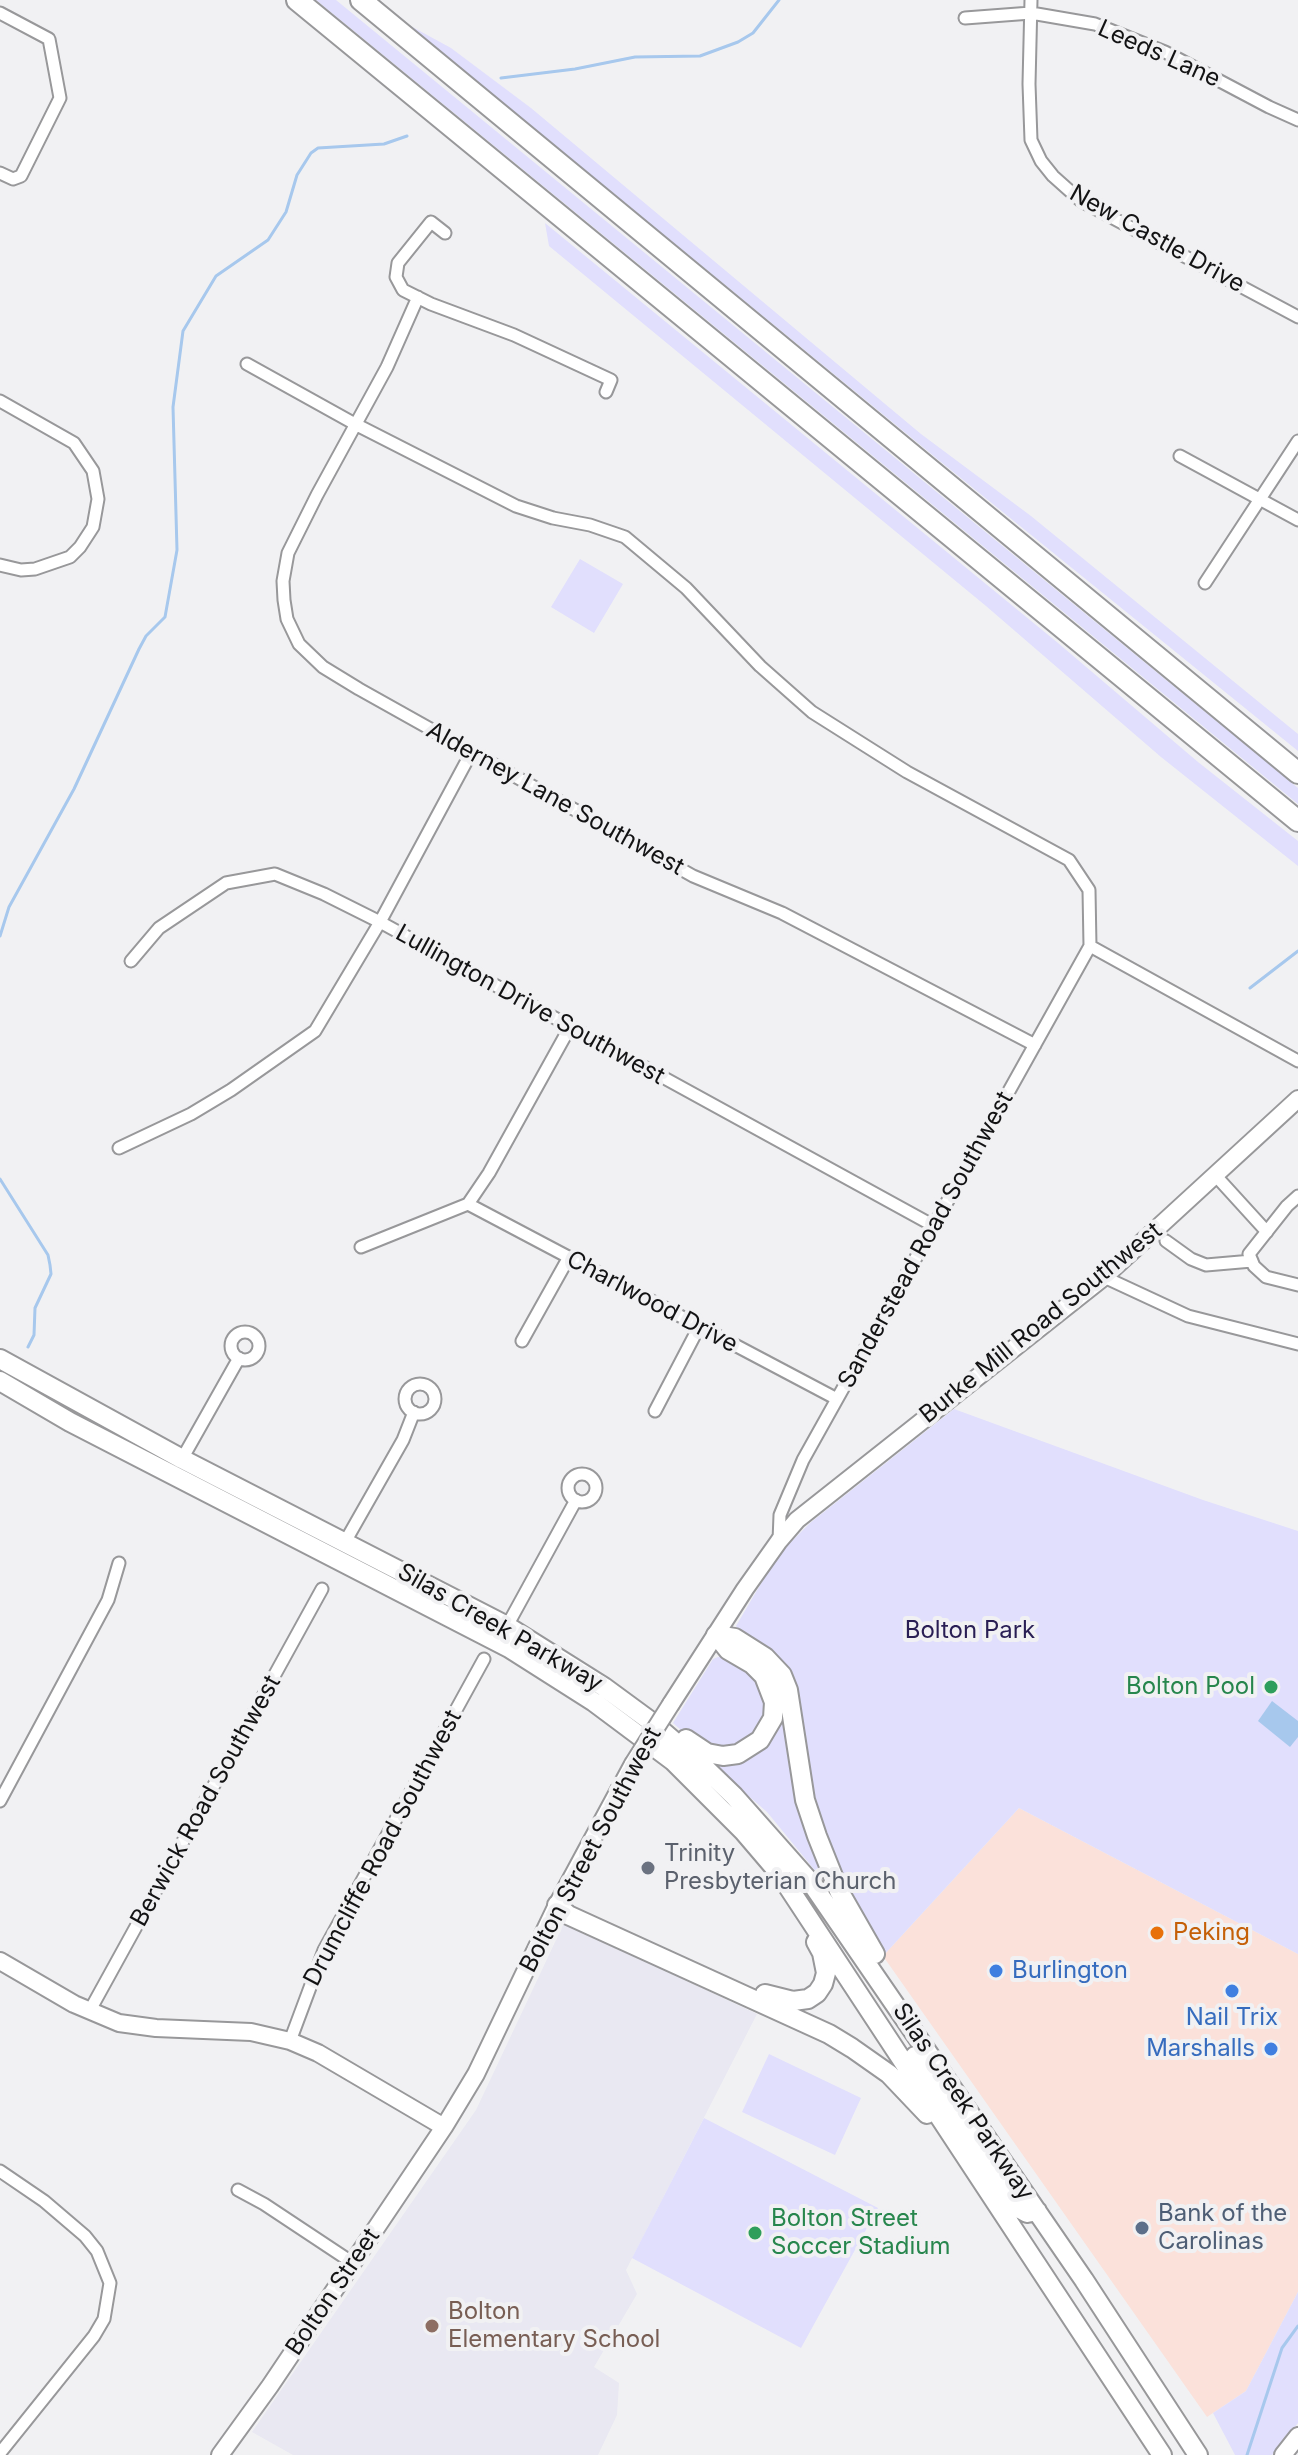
<!DOCTYPE html>
<html>
<head>
<meta charset="utf-8">
<style>
  body { margin:0 }
  canvas { display:block; background:#f1f1f3 }
</style>
</head>
<body>
<canvas width="1298" height="2455"></canvas>
<script>
const context = document.querySelector('canvas').getContext('2d');
context.lineJoin = 'round';
function paint(path, color) { context.fillStyle = color; context.fill(path, 'evenodd'); }
const poly = rows => new Path2D(rows.map(r => 'M' + r).join(''));
function stroke(path, color, width, dash) { context.strokeStyle = color; context.lineWidth = width; context.lineCap = dash ? 'butt' : 'round'; context.setLineDash(dash || []); context.stroke(path); }
function label(font, color, halo, rows, align = 'center') {
  context.font = font + ' Inter,sans-serif'; context.lineWidth = 8; context.setLineDash([]); context.textBaseline = 'middle'; context.strokeStyle = halo; context.fillStyle = color; for (const [text, x, y, turn = 0] of rows) {
    context.save(); context.translate(x, y); context.rotate((+turn || 0) * Math.PI / 180); context.textAlign = isNaN(turn) ? turn : align; if (halo) context.strokeText(text, 0, 0); context.fillText(text, 0, 0); context.restore();
  }
}
paint(poly([
  [1019,1808,1298,1954,1298,2292,1246,2391,1207,2417,883,1956]
]), '#fbe1da');
paint(poly([
  [564,1923,757,2014,626,2270,637,2294,594,2367,619,2383,617,2415,598,2455,293,2455,252,2432,476,2110]
]), '#e9e8f2');
paint(poly([
  [316,0,336,0,1298,788,1298,804],
  [407,24,451,48,531,108,921,434,1031,516,1298,734,1298,751,941,462],
  [545,223,1058,643,1198,762,1298,841,1298,866,1161,757,986,606,549,246],
  [580,559,623,584,594,633,551,607],
  [954,1409,1203,1500,1298,1531,1298,1954,1019,1808,883,1956,835,1869,817,1813,801,1726,736,1626,766,1575,787,1546,810,1523],
  [723,1655,752,1670,769,1707,757,1734,723,1752,691,1739,673,1723,713,1659],
  [785,1698,826,1879,826,1884,767,1812,700,1754,744,1757],
  [769,2054,861,2098,835,2155,742,2112],
  [704,2118,878,2208,801,2348,632,2258],
  [1298,2292,1298,2423,1272,2455,1235,2455,1213,2413,1246,2391]
]), '#e1dffd');
paint(poly([
  [1272,1701,1298,1721,1298,1737,1290,1747,1258,1721]
]), '#a7c8ed');
stroke(poly([
  [501,78,575,69,635,57,700,56,738,42,753,33,779,0],
  [0,936,9,907,74,789,139,649,146,636,165,617,177,550,173,407,183,331,216,276,268,240,286,212,297,175,311,153,318,148,384,144,407,136],
  [1250,988,1298,951],
  [0,1179,48,1255,50,1265,51,1274,35,1308,34,1335,28,1347],
  [1247,2455,1282,2348,1298,2326]
]), '#a7c8ed', 3);
const street = poly([
  [1031,0,1029,84,1031,140,1041,161,1053,176,1081,201,1298,317],
  [0,13,49,39,60,98,21,176,13,179,0,173],
  [965,18,1031,13,1095,24,1165,52,1269,107,1298,120],
  [445,233,431,222,398,263,396,277,403,290,431,304,514,335,611,380,606,392],
  [418,297,387,367,317,495,288,553,283,581,284,600,287,619,299,644,323,667,359,689,693,876,782,913,1035,1045],
  [247,364,355,424,516,506,553,518,590,525,625,537,686,588,760,666,812,712,907,772,1069,860,1089,890,1090,946,1298,1061],
  [0,401,74,443,93,471,98,499,93,527,80,547,70,557,35,569,21,570,0,565],
  [1180,456,1298,520],
  [1205,583,1298,441],
  [131,961,159,928,226,883,275,874,324,894,380,922,934,1226],
  [119,1148,191,1114,231,1090,315,1031,380,922,471,753],
  [1216,1176,1267,1232],
  [1298,1196,1287,1206,1249,1254,1254,1266,1266,1277,1298,1285],
  [468,1204,837,1399],
  [1166,1241,1191,1259,1206,1265,1252,1261],
  [361,1247,468,1204,489,1173,570,1027],
  [1104,1277,1188,1316,1298,1344],
  '231 1346a14 14 0 1 1 28 0a14 14 0 1 1-28 0Z',
  [522,1341,569,1257],
  '405 1399a15 15 0 1 1 30 0a15 15 0 1 1-30 0Z',
  [655,1411,699,1327],
  [182,1459,239,1358],
  '568 1488a14 14 0 1 1 28 0a14 14 0 1 1-28 0Z',
  [779,1541,780,1515,803,1460,1090,946],
  [345,1542,403,1440,414,1412],
  [507,1626,576,1500],
  [0,1801,108,1600,119,1563],
  [89,2012,322,1589],
  [290,2041,324,1950,484,1659],
  [0,2171,44,2201,85,2236,97,2251,110,2283,104,2319,94,2336,0,2453],
  [238,2190,264,2204,353,2263]
]);
const secondary = poly([
  [671,1704,745,1589,779,1541,797,1520,1104,1277,1298,1099],
  [0,1961,74,2004,119,2023,156,2028,251,2032,290,2041,318,2053,444,2127],
  [220,2455,270,2386,444,2127,476,2074,557,1905,633,1764],
  [1283,2455,1298,2436]
]);
const primary = poly([
  [0,1359,182,1459,507,1626,604,1687,653,1723,705,1768,734,1796,812,1884,1084,2280,1198,2455],
  [0,1381,70,1422,509,1648,594,1702,673,1761,744,1832,779,1873,1162,2455],
  [716,1635,735,1638,765,1657,782,1675,788,1690,805,1800,817,1836,839,1891,875,1954],
  [686,1739,707,1753,723,1756,738,1754,760,1740,773,1718,774,1702,764,1676,752,1664,728,1650,716,1635],
  [557,1905,568,1915,829,2034,852,2048,889,2074,927,2114],
  [765,1994,793,2001,808,1999,817,1993,823,1984,826,1973,822,1953,816,1942],
  [915,2056,1018,2208,1027,2213,1037,2211]
]);
const highway = poly([
  [297,0,1298,821],
  [361,0,1298,773]
]);
stroke(street, '#98989a', 15);
stroke(secondary, '#98989a', 20);
stroke(primary, '#98989a', 22);
stroke(highway, '#98989a', 24);
stroke(street, '#fff', 11);
stroke(secondary, '#fff', 16);
stroke(primary, '#fff', 18);
stroke(highway, '#fff', 20);
const secondaryBridge = poly([
  [633,1764,671,1704]
]);
stroke(secondaryBridge, '#98989a', 20, []);
stroke(secondaryBridge, '#fff', 16);
for (const [x, y, r, color] of [
  [1271,1687,8,"#2e9e5b"],
  [648,1868,8,"#6b7280"],
  [1157,1933,8,"#e8710a"],
  [996,1971,8,"#3f7fe0"],
  [1232,1991,8,"#3f7fe0"],
  [1271,2049,8,"#3f7fe0"],
  [1142,2228,8,"#5c6f8a"],
  [755,2233,8,"#2e9e5b"],
  [432,2326,8,"#8d6e63"]
]) { const dot = new Path2D(); dot.arc(x, y, r, 0, 2 * Math.PI); context.fillStyle = color; context.fill(dot); stroke(dot, '#f1f1f3', 3); }
label('24px', '#131314', '#f1f1f3', [
  ["Leeds Lane",1159,54,24],
  ["New Castle Drive",1157,239,29],
  ["Alderney Lane Southwest",555,799,29],
  ["Lullington Drive Southwest",530,1005,29],
  ["Sanderstead Road Southwest",926,1240,-61],
  ["Charlwood Drive",652,1302,28],
  ["Burke Mill Road Southwest",1041,1323,-39],
  ["Silas Creek Parkway",500,1628,30],
  ["Berwick Road Southwest",206,1801,-61],
  ["Drumcliffe Road Southwest",383,1848,-62],
  ["Bolton Street Southwest",591,1850,-62],
  ["Silas Creek Parkway",963,2102,56],
  ["Bolton Street",333,2292,-56]
]);
label('24px', '#291e54', '#f1f1f3', [
  ["Bolton Park",970,1631]
]);
label('24px', '#27864d', '#f1f1f3', [
  ["Bolton Pool",1255,1687],
  ["Bolton Street",771,2219,"left"],
  ["Soccer Stadium",771,2247,"left"]
], 'right');
label('24px', '#5b616d', '#f1f1f3', [
  ["Trinity",664,1854],
  ["Presbyterian Church",664,1882]
], 'left');
label('24px', '#c56008', '#f1f1f3', [
  ["Peking",1173,1933]
], 'left');
label('24px', '#366cbe', '#f1f1f3', [
  ["Burlington",1012,1971],
  ["Nail Trix",1232,2018,"center"],
  ["Marshalls",1255,2049,"right"]
], 'left');
label('24px', '#4e5e75', '#f1f1f3', [
  ["Bank of the",1158,2214],
  ["Carolinas",1158,2242]
], 'left');
label('24px', '#785e54', '#f1f1f3', [
  ["Bolton",448,2312],
  ["Elementary School",448,2340]
], 'left');
</script>
</body>
</html>
